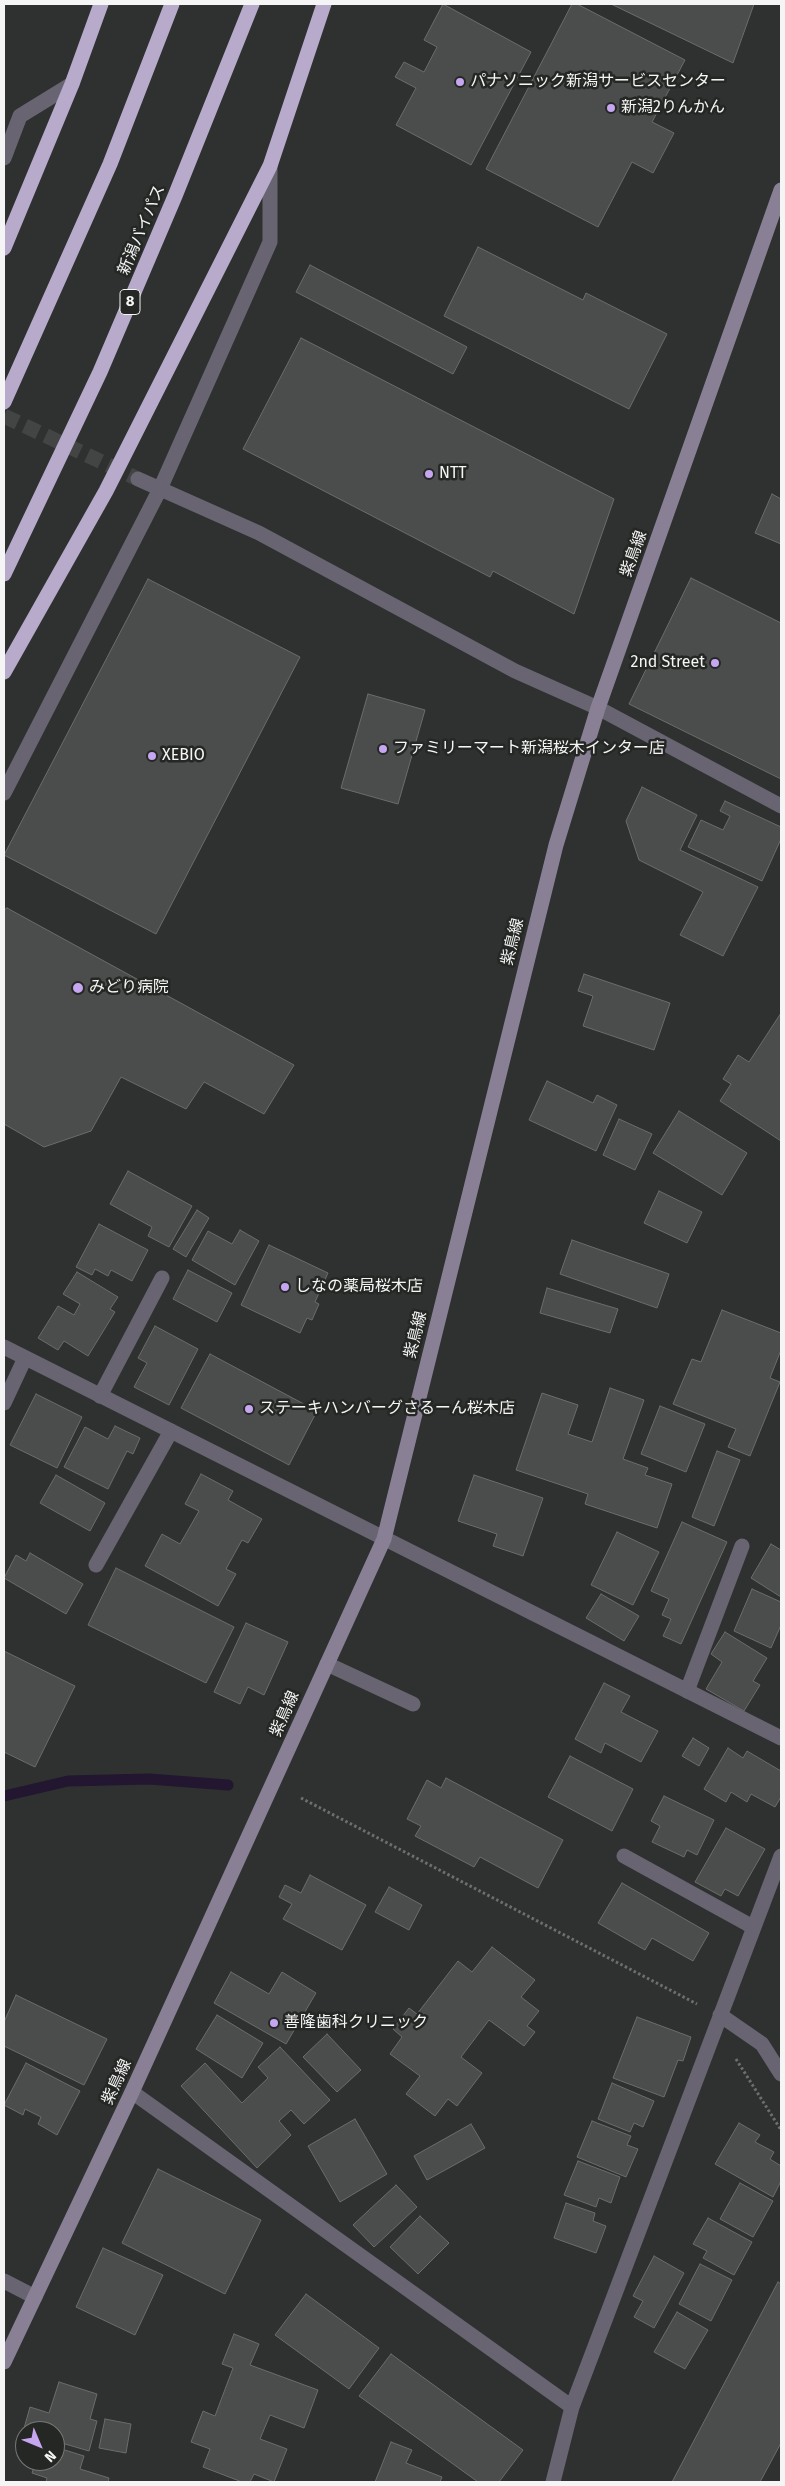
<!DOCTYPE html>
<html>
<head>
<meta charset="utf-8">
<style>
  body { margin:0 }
  #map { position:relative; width:785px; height:2486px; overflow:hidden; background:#2e312f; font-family:"Fira Sans",sans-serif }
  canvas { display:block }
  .frame { position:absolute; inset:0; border:5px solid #f4f5f4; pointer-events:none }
  .north { position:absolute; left:15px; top:2421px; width:50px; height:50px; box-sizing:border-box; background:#252725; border:1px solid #787978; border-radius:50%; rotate:135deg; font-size:14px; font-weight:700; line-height:20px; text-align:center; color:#f4f5f4 }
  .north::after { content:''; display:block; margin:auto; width:18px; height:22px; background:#c6a6f0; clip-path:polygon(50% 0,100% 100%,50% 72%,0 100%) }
</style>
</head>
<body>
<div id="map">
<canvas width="785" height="2486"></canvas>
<div class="frame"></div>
<div class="north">N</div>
</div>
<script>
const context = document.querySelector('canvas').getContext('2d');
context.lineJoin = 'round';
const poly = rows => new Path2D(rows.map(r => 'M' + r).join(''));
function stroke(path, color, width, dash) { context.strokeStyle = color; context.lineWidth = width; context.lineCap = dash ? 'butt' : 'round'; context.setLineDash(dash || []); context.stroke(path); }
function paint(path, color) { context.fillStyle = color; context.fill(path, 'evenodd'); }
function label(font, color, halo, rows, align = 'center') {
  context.font = font + ' "Fira Sans","Noto Sans JP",sans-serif'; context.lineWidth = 5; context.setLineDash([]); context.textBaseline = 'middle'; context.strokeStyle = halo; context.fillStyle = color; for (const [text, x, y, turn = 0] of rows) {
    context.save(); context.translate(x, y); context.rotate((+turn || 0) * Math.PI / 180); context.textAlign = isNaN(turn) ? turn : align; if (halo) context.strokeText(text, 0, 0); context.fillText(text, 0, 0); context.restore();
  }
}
stroke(poly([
  [4,1796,68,1781,149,1779,228,1785]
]), '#221630', 11);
const building = poly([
  [443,4,531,52,471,165,396,125,416,88,395,77,404,62,424,72,437,47,424,40,443,4],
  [572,4,577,4,685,60,652,122,674,133,653,173,632,162,598,227,486,169,572,4],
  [611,4,754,4,733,63,611,4],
  [478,247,583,300,586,293,667,334,629,409,444,316,478,247],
  [310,265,467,347,453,374,296,292,310,265],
  [301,338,614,499,574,614,493,571,490,577,243,449,301,338],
  [772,494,781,499,781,544,755,533,772,494],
  [691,578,781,623,781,779,629,704,691,578],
  [148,579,300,657,156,934,4,855,148,579],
  [368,694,425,710,398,804,341,788,368,694],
  [642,787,697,815,680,850,758,887,723,956,680,935,703,892,639,860,626,821,642,787],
  [725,801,781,827,781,839,762,881,688,847,701,820,723,830,730,816,720,811,725,801],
  [7,908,294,1065,264,1114,204,1082,186,1109,121,1077,91,1131,44,1147,4,1124,4,910,7,908],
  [584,974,670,1003,654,1050,583,1026,593,996,578,991,584,974],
  [781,1013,781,1141,720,1101,731,1084,723,1079,738,1055,749,1062,781,1013],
  [547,1081,593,1103,597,1095,617,1105,596,1151,529,1120,547,1081],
  [679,1111,747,1153,722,1195,653,1153,679,1111],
  [619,1119,652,1134,635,1170,603,1155,619,1119],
  [128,1171,192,1206,169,1247,148,1236,152,1227,110,1204,128,1171],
  [659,1191,702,1212,687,1243,644,1223,659,1191],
  [197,1210,209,1218,186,1257,173,1249,197,1210],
  [99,1224,148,1250,132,1281,111,1270,108,1276,95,1269,92,1275,76,1267,99,1224],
  [240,1230,259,1241,235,1285,192,1260,208,1231,232,1244,240,1230],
  [572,1240,669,1274,657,1308,560,1274,572,1240],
  [269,1245,328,1273,315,1302,319,1304,312,1320,307,1318,300,1333,241,1305,269,1245],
  [188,1270,232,1293,217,1322,173,1299,188,1270],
  [77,1272,118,1297,110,1309,115,1312,88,1356,64,1341,58,1350,38,1338,58,1306,74,1315,80,1304,63,1294,77,1272],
  [547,1288,618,1309,610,1333,540,1313,547,1288],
  [722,1310,781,1333,781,1350,770,1378,780,1382,750,1456,728,1447,736,1429,673,1404,692,1359,701,1362,722,1310],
  [155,1326,198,1349,169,1405,134,1387,147,1363,138,1358,155,1326],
  [210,1354,317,1411,289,1465,181,1408,210,1354],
  [610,1388,644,1400,623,1459,648,1468,645,1475,672,1484,657,1528,585,1504,588,1494,516,1470,542,1393,578,1405,568,1434,592,1442,610,1388],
  [36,1394,82,1417,57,1468,10,1445,36,1394],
  [660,1406,705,1424,686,1472,641,1454,660,1406],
  [115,1426,140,1438,133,1454,127,1451,108,1489,64,1467,85,1427,108,1439,115,1426],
  [717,1451,740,1460,714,1526,692,1517,717,1451],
  [201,1474,233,1491,228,1500,262,1519,248,1543,242,1540,226,1569,236,1574,218,1606,145,1566,162,1534,180,1544,199,1511,185,1504,201,1474],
  [56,1475,105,1503,90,1531,40,1503,56,1475],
  [474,1475,543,1498,523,1556,493,1546,497,1534,458,1521,474,1475],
  [682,1522,727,1542,681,1644,663,1636,671,1619,662,1615,669,1599,651,1591,682,1522],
  [617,1532,659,1552,633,1605,591,1585,617,1532],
  [771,1544,781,1550,781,1597,751,1578,771,1544],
  [30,1553,83,1584,66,1614,4,1578,16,1555,26,1561,30,1553],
  [116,1568,234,1627,206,1683,88,1625,116,1568],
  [752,1589,781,1602,781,1625,771,1648,734,1631,752,1589],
  [601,1594,639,1616,624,1641,586,1618,601,1594],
  [246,1623,288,1642,264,1695,248,1687,240,1704,214,1692,246,1623],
  [725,1632,767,1658,753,1681,760,1685,744,1711,706,1689,722,1662,711,1654,725,1632],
  [4,1651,75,1686,35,1767,4,1752,4,1651],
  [604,1683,630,1696,621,1712,658,1731,641,1762,605,1743,601,1753,575,1739,604,1683],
  [693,1738,709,1748,699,1766,682,1756,693,1738],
  [728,1748,743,1758,747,1751,781,1771,781,1797,775,1807,751,1794,747,1802,731,1792,726,1802,704,1789,728,1748],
  [570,1756,633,1789,612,1831,548,1797,570,1756],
  [446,1778,563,1840,538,1888,480,1857,474,1867,415,1836,421,1826,407,1819,427,1780,441,1788,446,1778],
  [664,1796,714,1820,697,1855,687,1850,684,1857,652,1842,660,1826,651,1821,664,1796],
  [726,1828,765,1849,738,1896,725,1889,721,1896,695,1882,726,1828],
  [310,1875,366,1905,342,1950,283,1919,292,1904,279,1897,285,1885,301,1893,310,1875],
  [622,1883,709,1933,693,1961,652,1938,645,1950,598,1923,622,1883],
  [389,1887,422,1905,409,1930,375,1912,389,1887],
  [492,1947,535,1980,521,1997,539,2011,527,2026,535,2032,524,2046,489,2020,461,2057,482,2073,457,2106,448,2099,435,2116,406,2094,420,2076,390,2054,402,2037,393,2029,409,2008,417,2014,458,1961,472,1972,492,1947],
  [231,1972,269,1994,282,1972,316,1993,286,2044,214,2003,231,1972],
  [16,1995,107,2039,84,2085,4,2046,4,2022,16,1995],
  [217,2015,263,2043,242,2078,196,2049,217,2015],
  [637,2017,691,2037,683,2061,678,2060,664,2097,613,2078,637,2017],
  [327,2034,361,2070,337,2092,303,2057,327,2034],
  [280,2047,330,2100,304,2124,291,2110,279,2121,291,2135,257,2168,181,2086,205,2063,242,2103,268,2078,258,2067,280,2047],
  [26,2063,80,2091,57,2135,38,2124,41,2117,25,2109,23,2115,4,2105,26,2063],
  [612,2083,654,2101,643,2127,634,2123,630,2132,598,2119,612,2083],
  [355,2119,387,2174,340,2202,308,2146,355,2119],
  [592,2121,631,2136,627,2145,638,2149,626,2177,577,2157,592,2121],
  [739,2123,760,2135,755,2142,774,2152,770,2159,781,2166,781,2181,773,2197,715,2164,739,2123],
  [471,2124,485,2148,427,2180,414,2156,471,2124],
  [578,2161,620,2177,611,2203,599,2198,596,2207,564,2195,578,2161],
  [158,2169,261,2220,225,2294,122,2243,158,2169],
  [740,2183,773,2201,753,2237,720,2219,740,2183],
  [396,2185,417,2207,374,2247,353,2225,396,2185],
  [566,2203,595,2213,593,2221,606,2226,596,2253,554,2238,566,2203],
  [420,2216,449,2243,418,2274,390,2247,420,2216],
  [708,2218,752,2242,734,2275,703,2258,707,2251,693,2244,708,2218],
  [103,2248,163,2275,135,2335,76,2307,103,2248],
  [654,2256,684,2273,654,2328,634,2317,643,2301,633,2296,654,2256],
  [700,2264,732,2280,711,2321,679,2304,700,2264],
  [778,2282,781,2284,781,2443,760,2482,672,2482,778,2282],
  [306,2294,379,2348,349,2389,275,2335,306,2294],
  [677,2312,708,2330,685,2369,654,2352,677,2312],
  [234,2334,259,2344,250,2365,318,2390,304,2428,270,2415,260,2439,287,2449,274,2482,254,2474,250,2482,242,2482,203,2467,210,2449,191,2442,203,2411,215,2416,233,2368,222,2364,234,2334],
  [391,2354,523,2450,499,2482,478,2482,359,2396,391,2354],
  [59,2382,97,2394,90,2419,97,2421,89,2451,55,2441,55,2431,23,2432,30,2407,49,2413,59,2382],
  [105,2419,131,2424,126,2453,99,2448,105,2419],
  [391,2442,412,2450,406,2463,442,2477,440,2482,375,2482,391,2442],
  [55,2447,84,2456,80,2469,109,2478,108,2482,46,2482,47,2478,32,2473,36,2461,55,2461,55,2447]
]);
paint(building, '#4a4d4b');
stroke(building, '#6a6d6a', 1);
stroke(poly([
  [4,416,138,479]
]), '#424543', 15, [15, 8]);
stroke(poly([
  [301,1798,697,2004],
  [736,2059,781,2130]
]), '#6d6f6d', 3, [2.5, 2.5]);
stroke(poly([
  [100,1396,162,1278],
  [4,1403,25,1358],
  [96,1565,171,1431],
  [327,1664,413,1704],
  [687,1691,742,1546],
  [624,1856,753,1927]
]), '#696471', 15);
stroke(poly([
  [4,158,20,116,72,84],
  [138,479,259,533,515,671,598,708,781,806],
  [4,793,160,489,270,242,270,166],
  [4,1347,781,1738],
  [720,2015,762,2044,781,2074],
  [132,2092,572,2407],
  [4,2281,35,2297],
  [553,2482,572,2407,781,1856]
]), '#696471', 15);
stroke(poly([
  [4,2362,132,2092,384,1539,556,845,598,708,781,190]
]), '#898096', 15);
stroke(poly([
  [4,248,72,84,101,4],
  [4,402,110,164,172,4],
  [4,574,100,372,175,196,252,4],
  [4,672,106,491,270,166,324,4]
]), '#b7aacb', 15);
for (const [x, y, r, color] of [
  [460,82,5,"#c6a6f0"],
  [611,108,5,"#c6a6f0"],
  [429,474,5,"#c6a6f0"],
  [715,663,5,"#c6a6f0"],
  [383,749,5,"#c6a6f0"],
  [152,756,5,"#c6a6f0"],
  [78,988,6,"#c6a6f0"],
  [285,1287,5,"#c6a6f0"],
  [249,1409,5,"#c6a6f0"],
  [274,2023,5,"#c6a6f0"]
]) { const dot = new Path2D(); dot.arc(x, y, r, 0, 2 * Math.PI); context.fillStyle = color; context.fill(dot); stroke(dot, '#252725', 2); }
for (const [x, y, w] of [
  [130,302,20]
]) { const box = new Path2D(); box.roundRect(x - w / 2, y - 12.5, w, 25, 4); context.fillStyle = '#252725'; context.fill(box); stroke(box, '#f4f5f4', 1); }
label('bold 15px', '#f4f5f4', null, [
  ["8",130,302]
]);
label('16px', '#f4f5f4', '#252725', [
  ["パナソニック新潟サービスセンター",470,82],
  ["新潟2りんかん",621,108],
  ["NTT",439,474],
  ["2nd Street",705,663,"right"],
  ["ファミリーマート新潟桜木インター店",393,749],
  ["XEBIO",162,756],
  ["みどり病院",89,988],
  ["しなの薬局桜木店",295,1287],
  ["ステーキハンバーグさるーん桜木店",259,1409],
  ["善隆歯科クリニック",284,2023]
], 'left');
label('16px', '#f4f5f4', '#252725', [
  ["新潟バイパス",142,230,-67],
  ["紫鳥線",634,554,-70],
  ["紫鳥線",513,942,-76],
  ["紫鳥線",416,1335,-76],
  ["紫鳥線",285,1714,-66],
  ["紫鳥線",117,2082,-65]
]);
</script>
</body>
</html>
